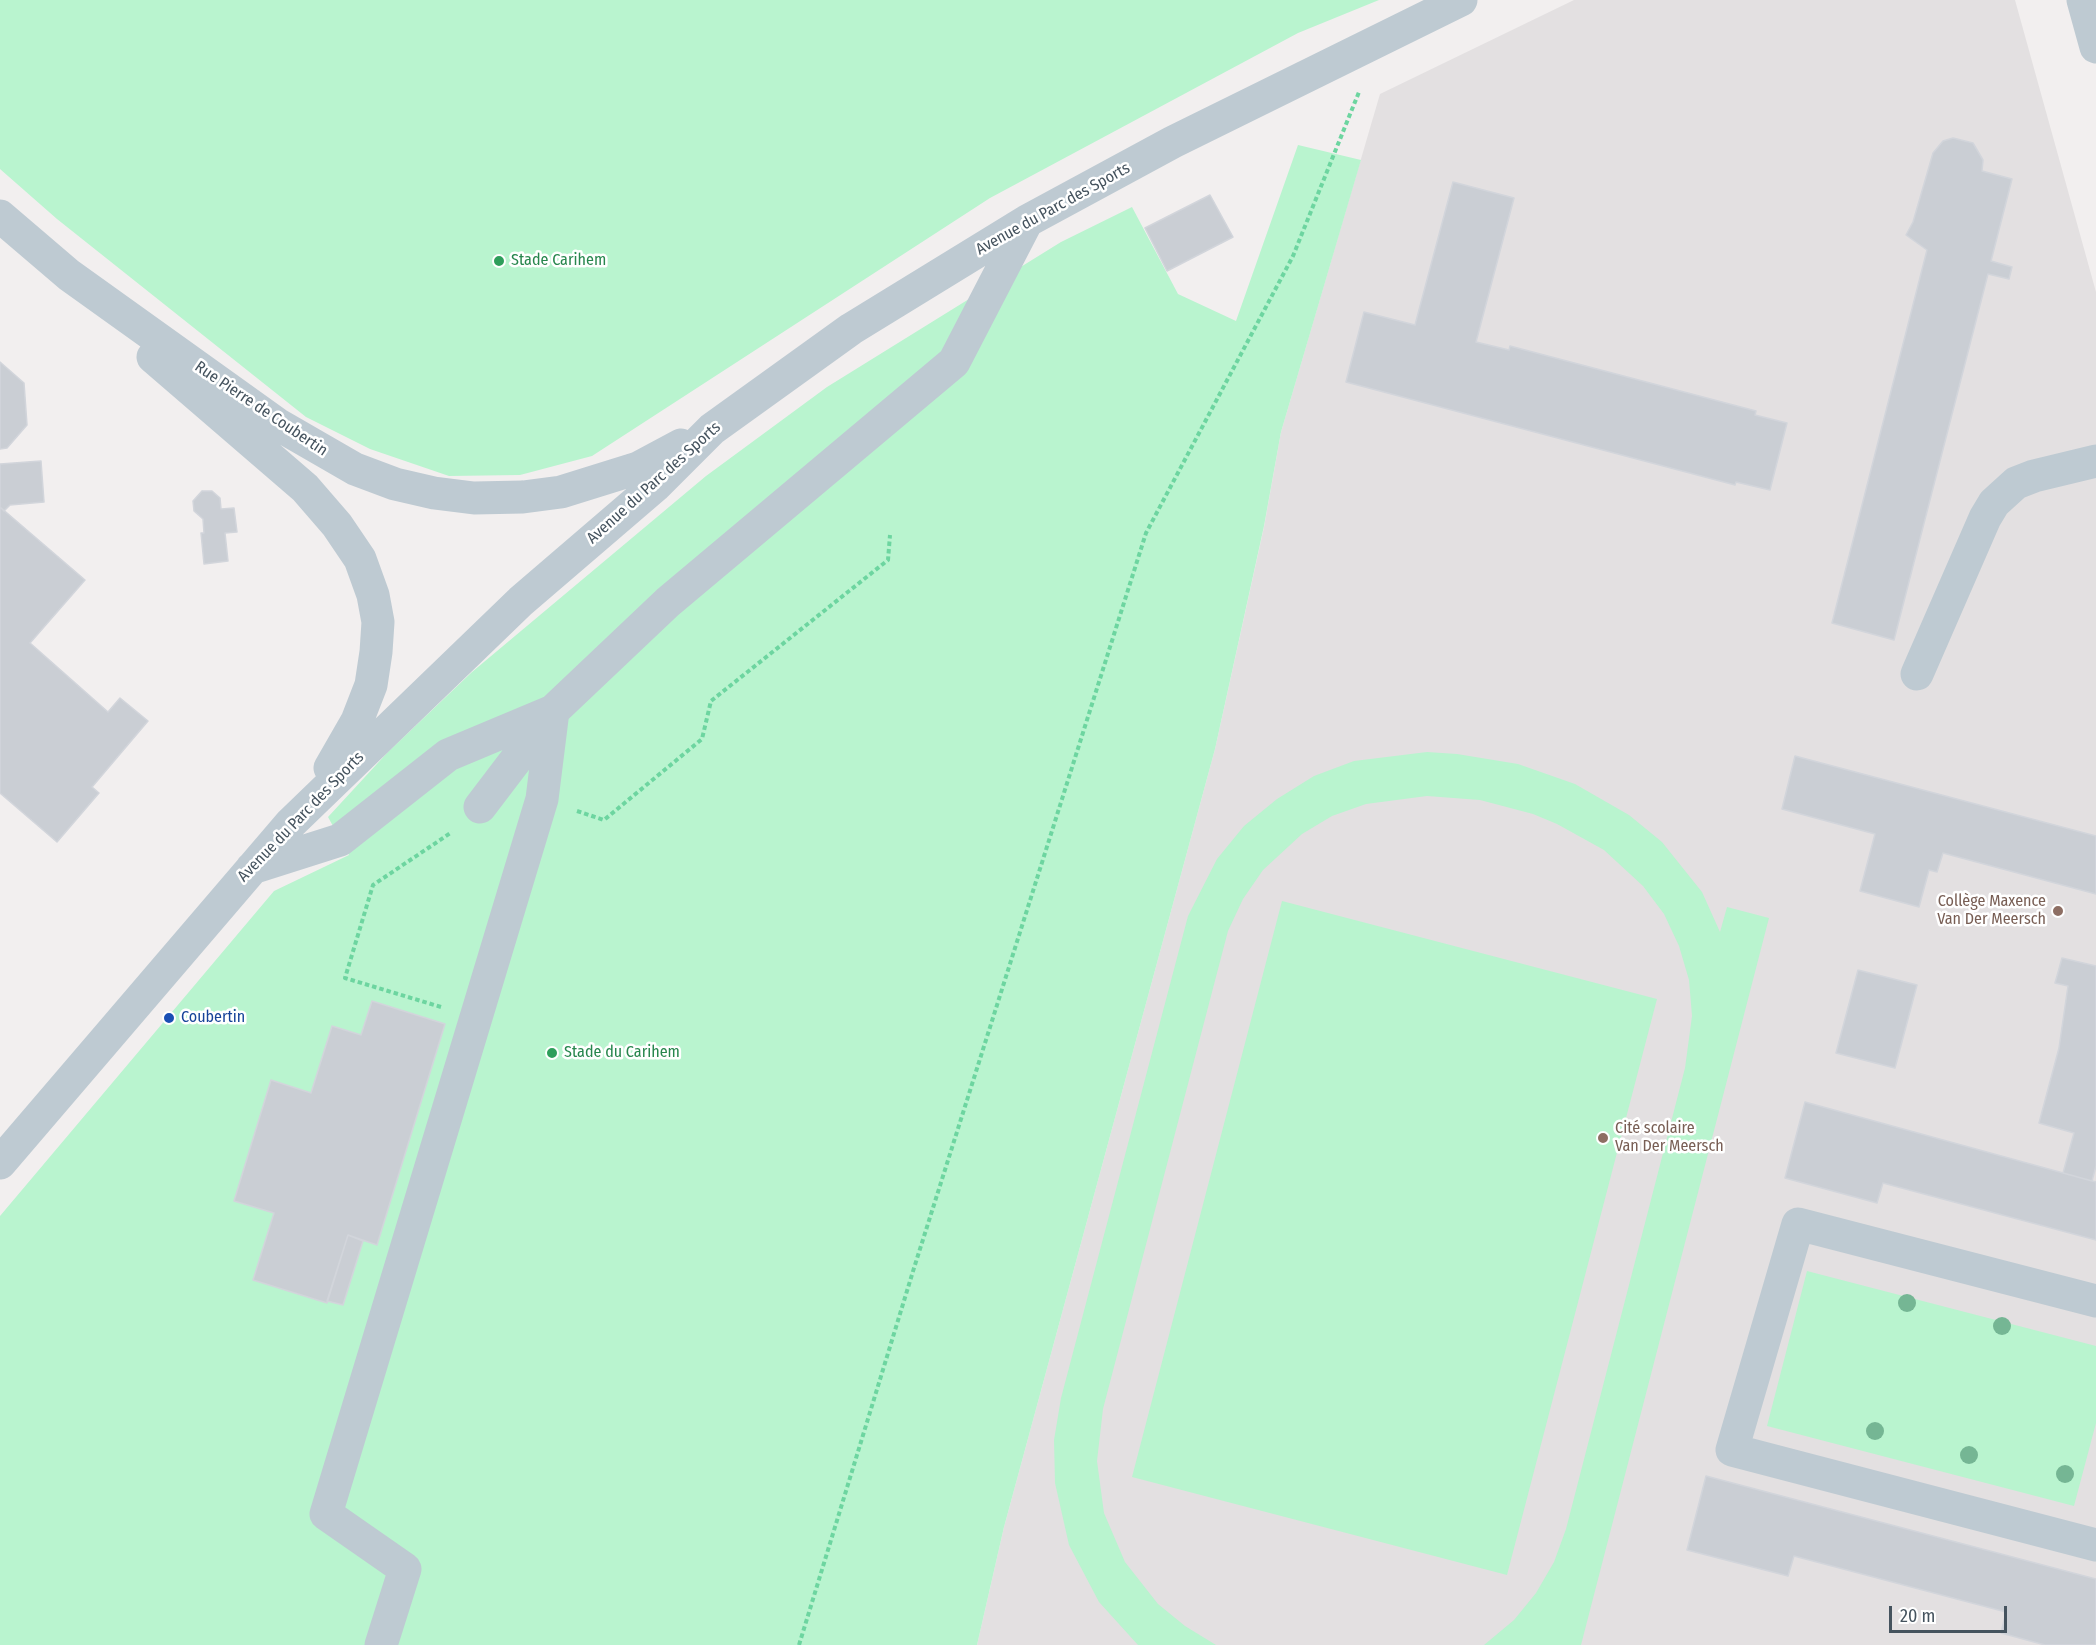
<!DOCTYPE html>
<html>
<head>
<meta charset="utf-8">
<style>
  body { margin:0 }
  #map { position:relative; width:2096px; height:1645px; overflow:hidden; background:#f2efef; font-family:"Fira Sans Condensed",sans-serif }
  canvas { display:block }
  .scale { position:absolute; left:1889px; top:1606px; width:118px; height:27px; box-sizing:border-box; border:3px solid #45535e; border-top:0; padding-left:8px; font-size:18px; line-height:21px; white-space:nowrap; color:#45535e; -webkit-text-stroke:4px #fff; paint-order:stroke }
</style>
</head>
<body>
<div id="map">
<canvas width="2096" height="1645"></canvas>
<div class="scale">20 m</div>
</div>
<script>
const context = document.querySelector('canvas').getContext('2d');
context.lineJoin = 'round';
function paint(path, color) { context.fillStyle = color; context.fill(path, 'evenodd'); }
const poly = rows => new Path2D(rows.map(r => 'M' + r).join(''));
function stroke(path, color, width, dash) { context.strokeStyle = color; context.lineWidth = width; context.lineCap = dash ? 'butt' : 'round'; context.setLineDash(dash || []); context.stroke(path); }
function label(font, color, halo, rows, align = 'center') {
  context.font = font + ' "Fira Sans Condensed",sans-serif'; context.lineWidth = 5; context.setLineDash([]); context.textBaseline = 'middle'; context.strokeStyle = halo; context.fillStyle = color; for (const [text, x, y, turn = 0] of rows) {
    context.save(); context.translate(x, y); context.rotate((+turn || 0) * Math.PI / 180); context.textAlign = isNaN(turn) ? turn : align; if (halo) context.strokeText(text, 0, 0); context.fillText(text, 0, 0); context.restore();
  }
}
paint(poly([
  [1574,0,2015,0,2096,292,2096,1645,977,1645,1004,1527,1215,749,1264,527,1281,432,1380,94]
]), '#e3e0e1');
paint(poly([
  [0,0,1379,0,1298,33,990,198,592,456,520,475,449,476,370,449,306,417,57,219,0,169],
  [1298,145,1361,160,1281,432,1264,526,1215,749,1004,1527,977,1645,0,1645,0,1216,274,891,349,855,328,817,388,752,472,672,706,476,827,387,1061,242,1132,207,1178,294,1236,321],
  [1427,752,1457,754,1518,764,1575,784,1629,815,1662,842,1702,892,1720,932,1727,907,1769,918,1581,1645,1484,1645,1514,1620,1536,1593,1554,1562,1566,1529,1685,1068,1692,1016,1689,980,1679,946,1664,914,1643,886,1604,850,1557,824,1533,814,1480,800,1427,796,1366,804,1332,816,1302,834,1263,870,1243,899,1228,931,1103,1409,1097,1461,1104,1513,1125,1562,1158,1604,1185,1626,1216,1645,1138,1645,1099,1602,1069,1545,1055,1483,1054,1440,1061,1398,1188,916,1217,859,1244,826,1277,799,1314,776,1354,761],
  [1282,901,1657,999,1507,1575,1132,1477],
  [1807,1271,2096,1346,2096,1423,2074,1506,1767,1426]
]), '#b9f4cf');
const building = poly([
  [1953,138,1973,143,1983,160,1982,171,2012,179,1991,261,2012,267,2009,279,1988,274,1894,640,1832,623,1927,250,1906,235,1913,222,1933,153,1943,141,1953,138],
  [1453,182,1514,198,1476,342,1509,350,1510,346,1756,411,1755,415,1787,423,1770,490,1736,482,1735,485,1346,382,1364,312,1415,325,1453,182],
  [1210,195,1233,237,1167,271,1145,228,1210,195],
  [0,362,24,383,27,425,7,448,0,449,0,362],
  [41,461,44,502,10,505,4,511,0,507,0,464,41,461],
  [202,491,212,491,220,498,221,509,234,508,237,532,225,533,228,561,204,564,201,533,204,533,203,519,194,511,193,501,202,491],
  [0,507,85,580,30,643,108,712,120,698,148,721,92,787,99,793,57,842,0,793,0,507],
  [1795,756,2096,836,2096,894,1943,853,1937,872,1929,870,1919,907,1860,891,1875,834,1782,809,1795,756],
  [2062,958,2096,966,2096,1166,2092,1181,2063,1173,2074,1133,2039,1123,2059,1048,2068,986,2055,983,2062,958],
  [1858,970,1917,985,1895,1068,1836,1053,1858,970],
  [372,1001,445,1024,377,1245,348,1235,327,1303,253,1280,274,1213,234,1201,271,1080,311,1093,332,1026,361,1035,372,1001],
  [1805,1102,2096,1182,2096,1240,1883,1183,1877,1203,1785,1178,1805,1102],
  [348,1235,363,1241,343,1305,327,1301,348,1235],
  [1706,1476,2096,1579,2096,1645,2045,1645,2001,1633,2006,1612,1794,1556,1788,1576,1687,1550,1706,1476]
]);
paint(building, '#caced4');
stroke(building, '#d2d5db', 1.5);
stroke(poly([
  [577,811,604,820,702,739,711,701,888,560,890,535],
  [441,1007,345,978,373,885,452,832],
  [799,1645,914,1268,1146,533,1293,256,1359,92]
]), '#6dd5a0', 4, [4.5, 3]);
stroke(poly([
  [2083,0,2096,47],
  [0,216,69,275,277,424,355,469,395,484,434,493,474,498,523,497,561,492,638,468,681,445],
  [153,357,305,488,337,525,360,559,373,595,378,622,376,652,371,685,357,721,330,768],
  [1917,674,1985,518,1994,503,2016,483,2034,476,2096,461],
  [252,868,340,840,448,755,553,711,668,602,954,362,1027,221],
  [0,1163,291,823,521,601,655,486,712,429,851,329,1027,221,1173,142,1461,0],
  [2096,1301,1798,1224,1732,1450,2096,1545],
  [381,1645,405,1569,326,1514,542,799,553,711,480,807]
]), '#becad2', 33);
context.fillStyle = '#75b694';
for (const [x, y] of [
  [1907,1303],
  [2002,1326],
  [1875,1431],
  [1969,1455],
  [2065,1474]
]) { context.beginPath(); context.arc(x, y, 9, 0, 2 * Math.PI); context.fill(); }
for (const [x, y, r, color] of [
  [499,261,6,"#2e9e5b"],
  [2058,911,6,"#8d6e63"],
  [169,1018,6,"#1a4fb4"],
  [552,1053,6,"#2e9e5b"],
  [1603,1138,6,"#8d6e63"]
]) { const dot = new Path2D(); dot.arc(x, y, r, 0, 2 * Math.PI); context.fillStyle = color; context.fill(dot); stroke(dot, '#fff', 2); }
label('16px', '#45535e', '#fff', [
  ["Avenue du Parc des Sports",1053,209,-29],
  ["Rue Pierre de Coubertin",261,409,34],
  ["Avenue du Parc des Sports",654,483,-42],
  ["Avenue du Parc des Sports",301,817,-46]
]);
label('16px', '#27864d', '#fff', [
  ["Stade Carihem",511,261],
  ["Stade du Carihem",564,1053]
], 'left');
label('16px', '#785e54', '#fff', [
  ["Collège Maxence",2046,902],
  ["Van Der Meersch",2046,920],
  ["Cité scolaire",1615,1129,"left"],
  ["Van Der Meersch",1615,1147,"left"]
], 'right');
label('16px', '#164399', '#fff', [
  ["Coubertin",181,1018]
], 'left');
</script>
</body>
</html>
